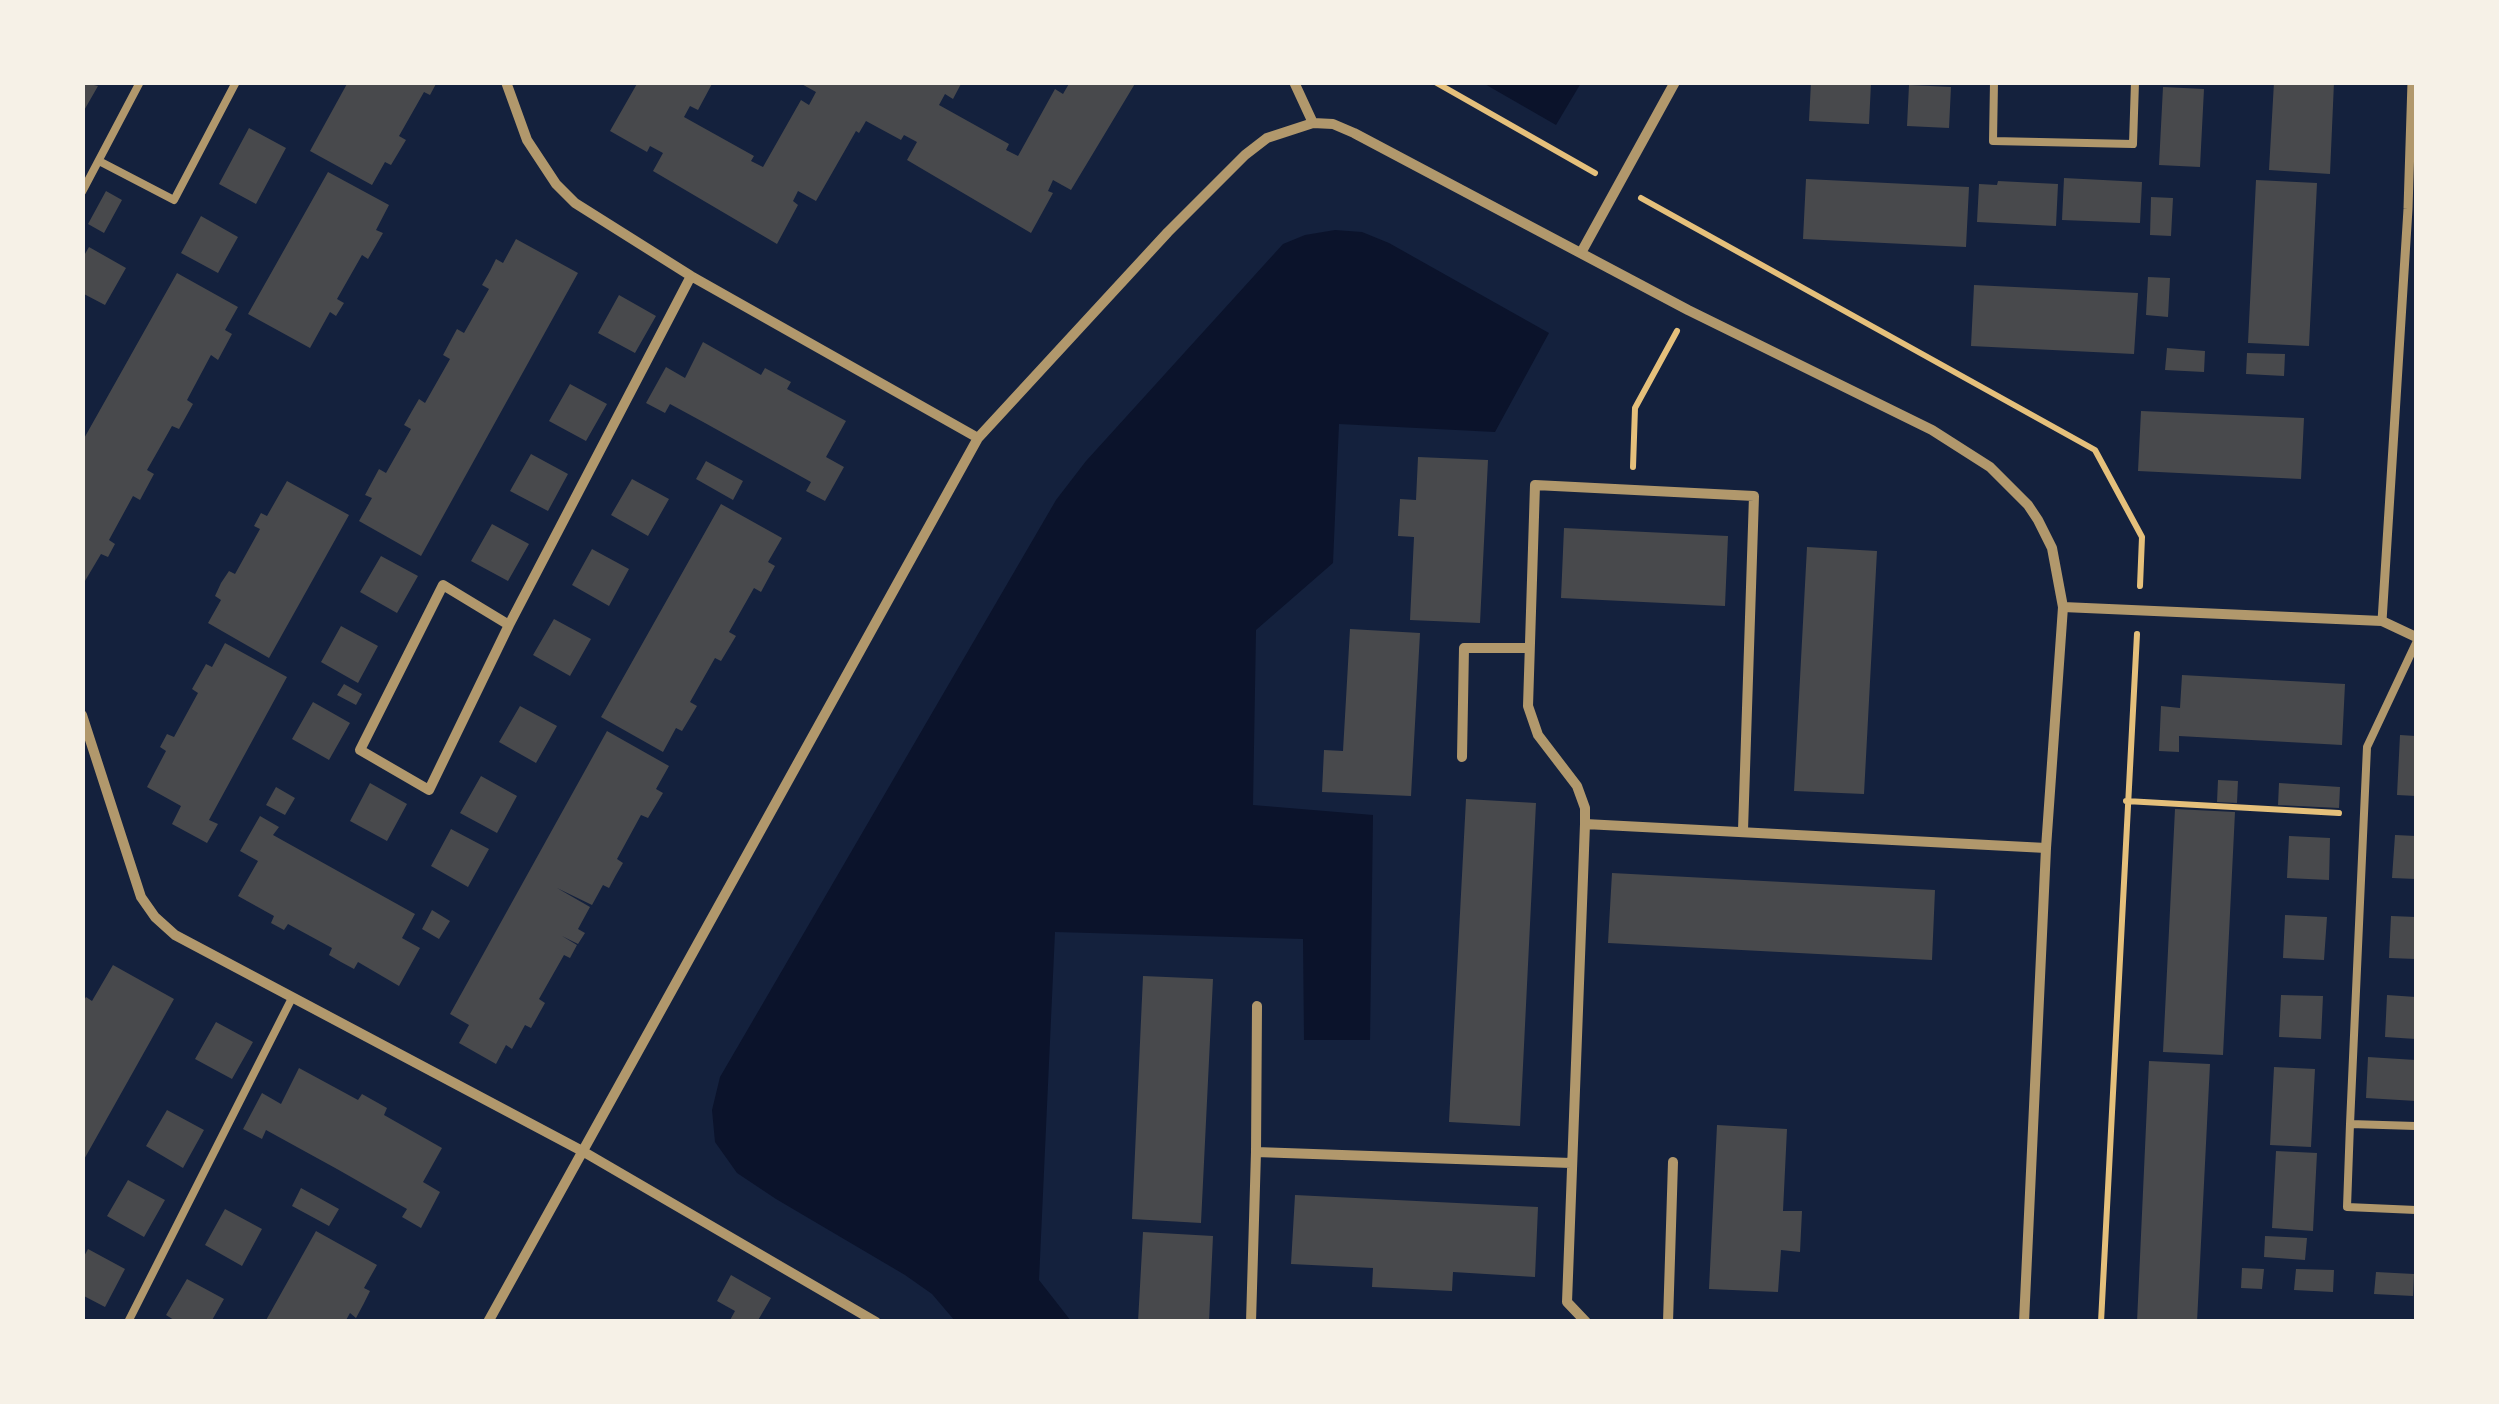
<!DOCTYPE html>
<html>
<head>
<meta charset="utf-8">
<style>
  body { margin:0 }
  #map { position:relative; width:2499px; height:1404px; overflow:hidden; background:#14213d; font-family:"Noto Sans",sans-serif }
  canvas { display:block }
  .frame { position:absolute; inset:0; border:85px solid #f6f1e7; pointer-events:none }
</style>
</head>
<body>
<div id="map">
<canvas width="2499" height="1404"></canvas>
<div class="frame"></div>
</div>
<script>
const context = document.querySelector('canvas').getContext('2d');
context.lineJoin = 'round';
function paint(path, color) { context.fillStyle = color; context.fill(path, 'evenodd'); }
const poly = rows => new Path2D(rows.map(r => 'M' + r).join(''));
function stroke(path, color, width, dash) { context.strokeStyle = color; context.lineWidth = width; context.lineCap = dash ? 'butt' : 'round'; context.setLineDash(dash || []); context.stroke(path); }
paint(poly([
  [1483,83,1581,83,1556,125],
  [1335,230,1362,232,1389,243,1549,333,1495,432,1339,424,1333,563,1256,630,1253,805,1373,815,1370,1040,1304,1040,1303,939,1055,932,1039,1280,1071,1321,955,1321,932,1294,905,1275,776,1199,737,1173,715,1142,712,1110,720,1077,1056,500,1086,461,1283,244,1305,235]
]), '#0b132b');
paint(poly([
  [82,82,98,86,82,114],
  [348,82,437,82,430,95,424,92,399,136,406,140,391,165,385,162,372,185,310,151],
  [638,82,713,82,698,110,690,106,684,117,754,156,751,161,763,167,801,100,809,105,816,92,798,82,962,82,953,99,945,94,939,105,1009,144,1006,150,1018,156,1055,89,1063,94,1070,82,1136,82,1071,190,1053,180,1048,191,1053,193,1031,233,907,160,917,142,904,135,901,140,866,121,859,133,856,131,816,201,798,191,793,201,798,205,777,244,653,171,663,153,650,146,647,152,610,131],
  [1811,82,1871,83,1869,124,1809,121],
  [2274,82,2334,82,2330,174,2269,170],
  [1909,85,1951,87,1949,128,1907,126],
  [2163,87,2204,89,2200,167,2159,165],
  [249,128,286,148,256,204,219,184],
  [328,172,389,205,376,230,383,233,368,259,362,255,337,299,344,303,336,316,330,312,310,348,248,314],
  [2064,178,2142,182,2140,223,2062,220],
  [1806,179,1969,187,1966,247,1803,239],
  [2256,180,2317,183,2309,346,2248,343],
  [1998,181,2058,184,2056,226,1977,222,1979,184,1997,185],
  [106,191,122,200,104,233,88,224],
  [2151,197,2173,198,2171,236,2150,235],
  [201,216,238,237,218,273,181,253],
  [516,239,578,273,421,556,359,521,372,498,365,495,379,469,386,473,411,429,404,425,412,411,419,399,425,403,450,359,443,355,457,329,464,333,489,289,482,285,490,271,496,259,503,263],
  [89,247,126,268,105,305,82,293,82,259],
  [177,273,238,307,225,330,232,334,218,360,211,355,187,400,193,404,179,429,172,426,159,449,147,470,154,474,140,500,133,496,109,540,115,544,108,557,101,554,82,586,82,442],
  [2148,277,2170,278,2168,317,2146,315],
  [1974,285,2138,293,2134,354,1971,346],
  [619,295,656,316,635,353,598,333],
  [703,342,761,375,765,368,791,382,787,389,846,421,826,457,844,467,825,501,806,491,811,482,705,423,670,404,665,413,646,403,666,367,685,378],
  [2167,348,2205,351,2204,372,2165,370],
  [2247,353,2285,354,2284,376,2246,374],
  [570,384,607,404,586,441,549,421],
  [2141,411,2304,418,2301,479,2138,471],
  [531,454,568,474,548,511,510,491],
  [1418,457,1488,460,1480,623,1410,620,1414,537,1398,536,1400,499,1416,500],
  [706,461,743,481,733,500,696,479],
  [632,479,669,499,648,536,611,515],
  [287,481,349,515,269,658,208,623,221,600,215,596,221,583,229,571,235,574,260,529,254,526,261,513,267,516],
  [721,504,782,538,768,562,775,566,761,592,754,588,729,632,736,636,721,661,715,658,690,702,697,706,682,731,676,728,663,752,601,717],
  [492,524,529,544,508,581,471,561],
  [1564,528,1728,536,1725,606,1561,598],
  [1807,547,1877,551,1864,794,1794,791],
  [592,549,629,569,609,606,572,585],
  [381,556,418,576,397,613,360,592],
  [554,619,591,639,570,676,533,655],
  [341,626,378,646,358,683,321,662],
  [1350,629,1420,633,1411,796,1322,792,1324,750,1343,751],
  [225,643,287,677,209,820,218,824,207,843,172,824,181,806,147,787,166,751,160,747,167,734,174,737,198,693,192,689,206,664,212,667],
  [2182,675,2345,684,2342,745,2179,736,2179,752,2159,751,2161,706,2180,708],
  [344,684,362,694,356,705,337,695],
  [313,702,350,723,329,760,292,739],
  [520,706,557,726,536,763,499,742],
  [607,731,669,766,656,789,663,793,648,818,641,815,617,859,623,863,616,875,609,888,603,885,592,905,557,888,590,907,578,929,585,933,578,944,562,936,577,945,570,958,564,955,539,999,545,1003,531,1028,525,1025,512,1049,506,1045,496,1064,459,1043,469,1025,450,1014],
  [2400,735,2416,736,2416,796,2397,795],
  [481,776,517,796,497,833,460,813],
  [2218,780,2238,781,2237,803,2217,802],
  [370,783,407,804,387,841,350,821],
  [2279,783,2340,787,2339,808,2278,805],
  [276,787,295,798,285,815,266,805],
  [1466,799,1536,803,1520,1126,1449,1122],
  [2175,809,2235,812,2223,1055,2163,1052],
  [260,816,279,827,273,835,415,914,402,938,420,948,399,986,358,962,354,969,341,962,329,955,332,948,288,924,284,930,271,923,274,916,238,896,258,861,240,851],
  [451,829,489,849,468,887,431,866],
  [2395,835,2416,836,2416,879,2392,878],
  [2289,836,2330,838,2329,880,2287,878],
  [1612,873,1935,890,1932,960,1608,943],
  [432,910,450,921,439,939,422,929],
  [2285,915,2327,917,2324,960,2283,958],
  [2391,916,2416,917,2416,959,2389,958],
  [113,965,174,999,82,1163,85,1014,82,1003,86,997,92,1001],
  [1143,976,1213,979,1201,1223,1132,1219],
  [2281,995,2323,996,2321,1039,2279,1037],
  [2387,995,2416,997,2416,1039,2385,1037],
  [216,1022,253,1042,232,1079,195,1059],
  [2368,1057,2416,1060,2416,1101,2366,1098],
  [2149,1061,2210,1064,2197,1322,2137,1322],
  [2274,1067,2315,1069,2311,1147,2270,1145],
  [299,1068,358,1100,362,1094,387,1108,384,1115,442,1148,423,1182,440,1192,421,1228,402,1217,407,1209,337,1169,266,1130,262,1139,243,1129,262,1093,281,1104],
  [167,1110,204,1130,183,1168,146,1146],
  [1717,1125,1787,1129,1783,1211,1802,1211,1800,1252,1781,1250,1778,1292,1709,1289],
  [2276,1151,2317,1153,2313,1231,2272,1228],
  [128,1180,165,1200,144,1237,107,1216],
  [301,1188,339,1209,329,1226,292,1206],
  [1295,1195,1538,1207,1535,1277,1453,1272,1452,1291,1372,1287,1373,1268,1291,1264],
  [225,1209,262,1229,242,1266,205,1245],
  [316,1231,377,1265,364,1288,370,1291,363,1305,356,1318,350,1313,345,1322,265,1322],
  [1143,1232,1213,1236,1209,1322,1138,1322],
  [2265,1236,2307,1238,2305,1260,2264,1257],
  [88,1249,125,1269,105,1307,82,1295,82,1260],
  [2242,1268,2264,1269,2262,1289,2241,1288],
  [2296,1269,2334,1270,2333,1292,2294,1290],
  [2376,1272,2414,1274,2413,1296,2374,1294],
  [731,1275,771,1298,757,1322,729,1322,735,1311,717,1301],
  [187,1279,224,1299,211,1322,177,1322,166,1315]
]), '#48494c');
stroke(poly([
  [1435,82,1595,173],
  [1641,198,2095,450,2142,537,2140,586],
  [1633,467,1635,408,1677,331],
  [2126,801,2339,813],
  [2101,1322,2137,634]
]), '#e5c07b', 6);
stroke(poly([
  [1994,82,1993,141,2133,144,2135,82],
  [99,161,174,200,236,82],
  [82,192,140,82],
  [2350,1124,2367,747,2416,643],
  [2416,1126,2350,1124,2347,1207,2416,1210],
  [128,1322,292,998]
]), '#b1986c', 8);
stroke(poly([
  [2382,621,2408,209,2412,82]
]), '#b1986c', 9);
stroke(poly([
  [506,82,527,140,556,184,575,203,691,276,978,438],
  [1294,82,1313,123],
  [1582,251,1675,82],
  [2063,607,2382,621,2416,637],
  [509,625,443,585,360,750,429,790,509,625,691,276],
  [82,715,141,897,155,917,175,935,584,1152,876,1322],
  [1462,757,1464,648,1529,648],
  [1585,824,1585,808,1577,786,1538,735,1528,706,1535,485,1754,496,1743,830],
  [1257,1006,1256,1152,1571,1163],
  [488,1322,978,438,1168,232,1245,155,1267,138,1313,123,1333,124,1354,133,1688,310,1932,430,1990,467,2028,505,2038,520,2052,548,2063,607,2046,848,2024,1322],
  [1251,1322,1256,1152],
  [1586,1322,1567,1302,1585,824,2046,848],
  [1668,1322,1673,1162]
]), '#b1986c', 10);
</script>
</body>
</html>
